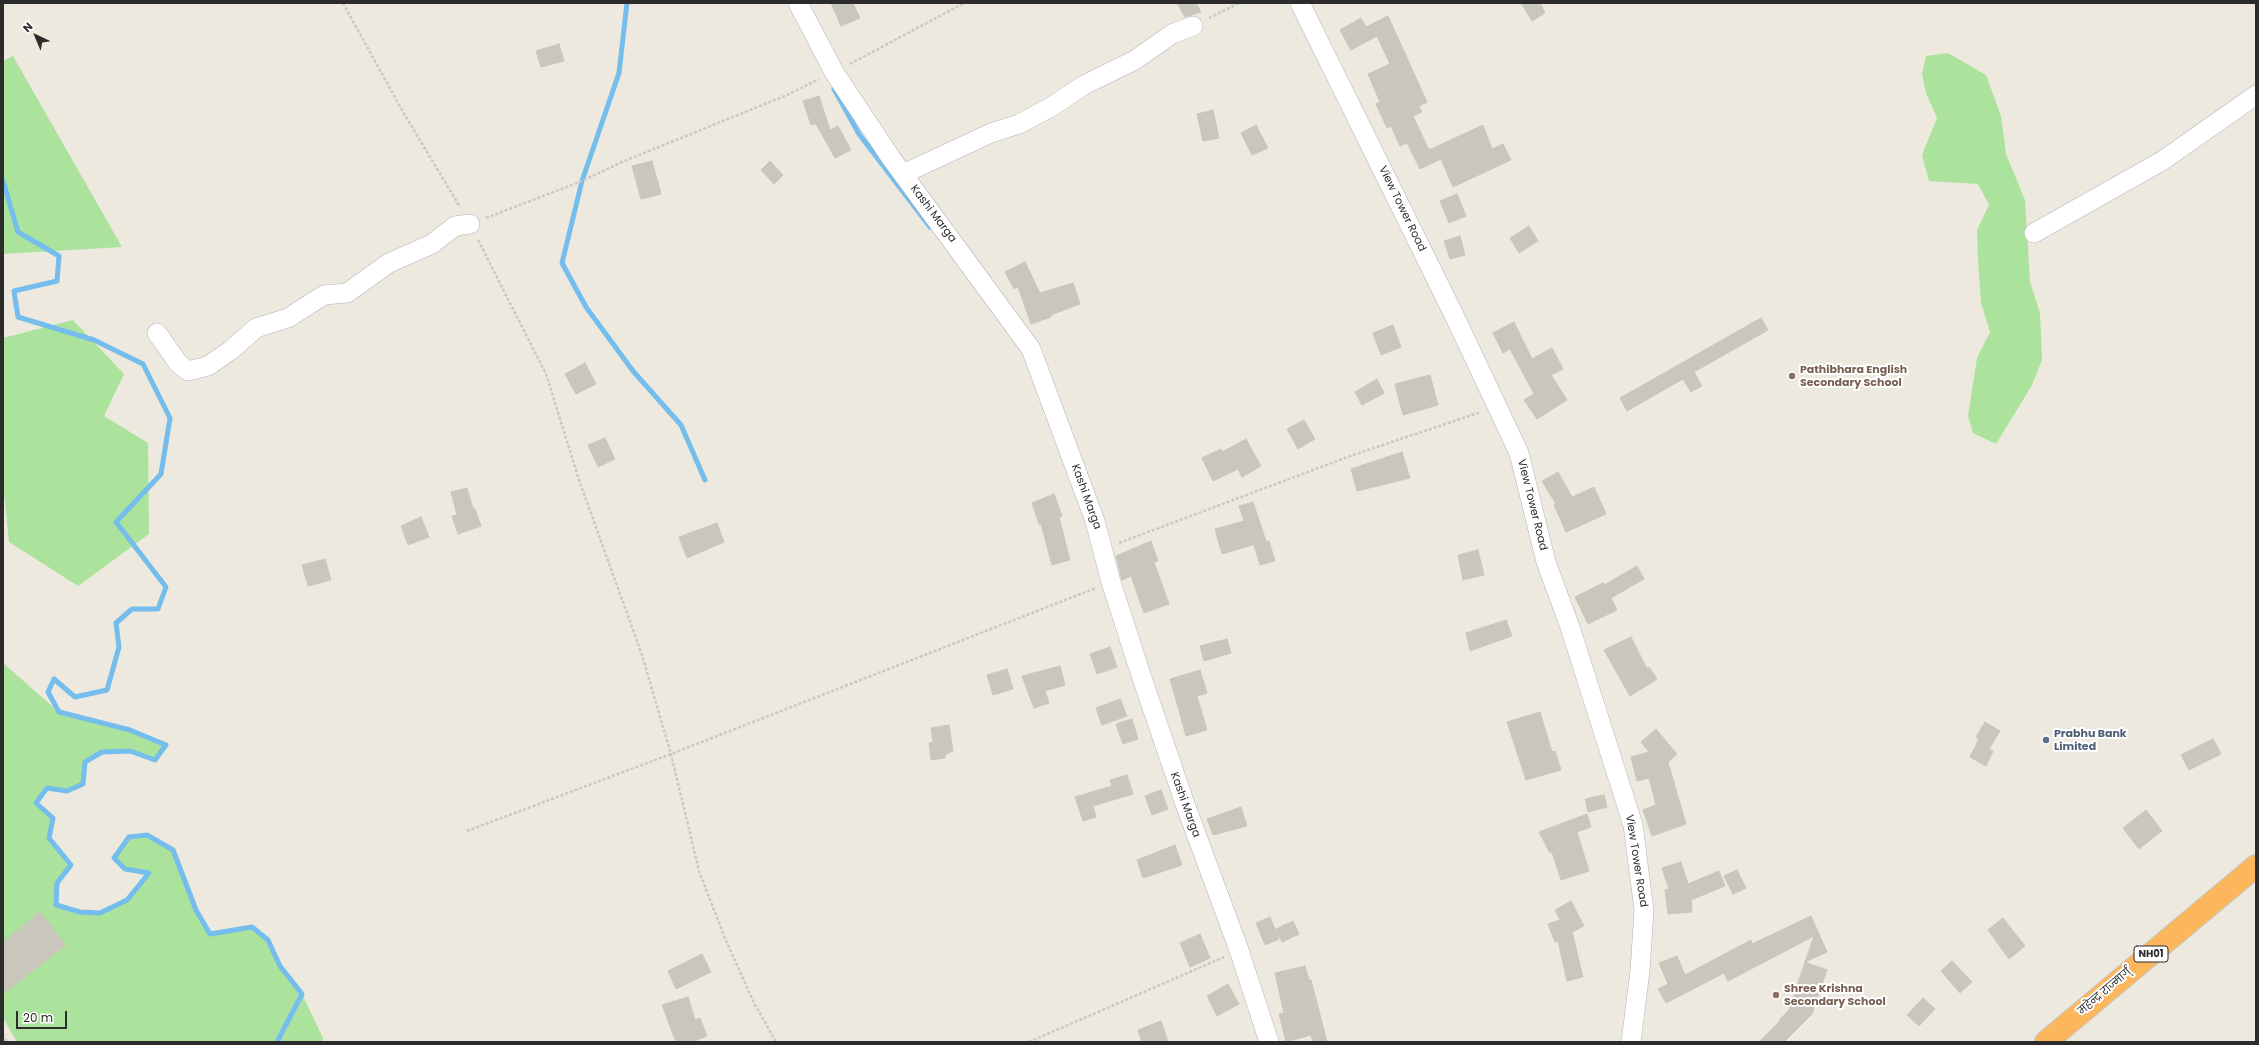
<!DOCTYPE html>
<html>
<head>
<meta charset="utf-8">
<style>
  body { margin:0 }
  #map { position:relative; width:2259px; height:1045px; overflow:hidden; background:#ede9df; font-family:Poppins,sans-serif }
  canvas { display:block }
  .frame { position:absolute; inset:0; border:4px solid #2c2c2c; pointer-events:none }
  .north { position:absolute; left:16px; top:16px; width:40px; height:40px; -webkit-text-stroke:3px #fff; paint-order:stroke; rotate:316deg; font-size:11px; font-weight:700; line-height:16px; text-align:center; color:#2c2c2c }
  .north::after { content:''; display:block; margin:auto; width:14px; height:18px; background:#2c2c2c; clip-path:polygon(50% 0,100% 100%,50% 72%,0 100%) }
  .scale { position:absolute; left:16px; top:1011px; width:51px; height:18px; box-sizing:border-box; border:2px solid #2c2c2c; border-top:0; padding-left:5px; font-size:12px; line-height:14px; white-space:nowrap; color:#2c2c2c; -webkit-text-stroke:3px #fff; paint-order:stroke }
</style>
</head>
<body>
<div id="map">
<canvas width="2259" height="1045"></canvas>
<div class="frame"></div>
<div class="north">N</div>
<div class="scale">20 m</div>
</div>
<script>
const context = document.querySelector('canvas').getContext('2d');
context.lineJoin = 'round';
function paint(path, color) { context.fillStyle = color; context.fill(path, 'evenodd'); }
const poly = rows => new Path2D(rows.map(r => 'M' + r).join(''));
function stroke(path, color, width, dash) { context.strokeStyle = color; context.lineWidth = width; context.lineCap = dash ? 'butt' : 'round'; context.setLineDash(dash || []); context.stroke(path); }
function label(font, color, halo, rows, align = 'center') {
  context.font = font + ' Poppins,"Noto Sans Devanagari",sans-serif'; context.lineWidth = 4; context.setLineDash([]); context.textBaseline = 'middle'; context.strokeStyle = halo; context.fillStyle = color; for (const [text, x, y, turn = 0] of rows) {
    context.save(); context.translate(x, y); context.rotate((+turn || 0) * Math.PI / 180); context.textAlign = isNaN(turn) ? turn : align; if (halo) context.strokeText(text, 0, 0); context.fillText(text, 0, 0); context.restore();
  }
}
paint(poly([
  [1948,53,1986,75,2001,116,2006,154,2025,200,2030,282,2040,313,2042,360,2031,387,1996,444,1973,433,1968,416,1977,358,1990,332,1981,303,1978,260,1977,230,1989,205,1978,184,1929,181,1922,155,1937,118,1926,93,1922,74,1926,56],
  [13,56,122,247,3,254,3,61],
  [73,320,124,374,104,416,148,443,149,534,78,586,9,542,3,483,3,338],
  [3,663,59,712,130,730,166,745,155,760,130,751,102,752,85,762,83,784,67,791,47,788,36,803,53,818,49,838,71,865,57,883,56,905,80,912,100,913,127,900,149,873,125,869,114,858,129,837,147,835,173,850,196,910,210,934,252,927,268,940,280,966,302,994,323,1038,322,1042,17,1042,3,1018]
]), '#abe39c');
stroke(poly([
  [627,3,619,73,582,181,562,263,586,307,633,371,681,425,705,480],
  [834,89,859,134,930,227],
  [3,181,18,232,59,256,57,281,14,291,18,317,94,340,143,364,170,418,161,474,116,522,166,587,158,609,132,609,116,623,119,647,107,690,75,697,54,679,48,692,59,712,130,730,166,745,155,760,130,751,102,752,85,762,83,784,67,791,47,788,36,803,53,818,49,838,71,865,57,883,56,905,80,912,100,913,127,900,149,873,125,869,114,858,129,837,147,835,173,850,196,910,210,934,252,927,268,940,280,966,302,994,277,1042]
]), '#74bded', 5);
const building = poly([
  [831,3,853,3,860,18,841,26,831,3],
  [1177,3,1196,3,1201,12,1185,17,1177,3],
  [1521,3,1540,3,1545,13,1532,21,1521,3],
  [1388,16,1427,102,1419,106,1422,112,1413,116,1429,150,1483,125,1492,149,1503,144,1511,160,1453,187,1441,159,1420,169,1407,143,1400,146,1391,126,1387,128,1376,104,1380,102,1368,74,1390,64,1377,36,1351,50,1340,30,1361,18,1366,27,1388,16],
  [559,44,564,61,541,67,536,51,559,44],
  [819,96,830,130,838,126,851,150,835,158,816,124,811,125,803,101,819,96],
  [1213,110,1219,138,1203,141,1197,114,1213,110],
  [1256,125,1268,148,1252,155,1241,133,1256,125],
  [652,161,661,194,641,199,632,166,652,161],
  [770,161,783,175,774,184,761,170,770,161],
  [1457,194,1466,216,1449,223,1440,201,1457,194],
  [1529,226,1538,241,1519,253,1510,238,1529,226],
  [1460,236,1465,255,1450,259,1444,241,1460,236],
  [1025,262,1040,293,1073,283,1080,304,1051,315,1051,317,1031,324,1018,287,1014,289,1005,272,1025,262],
  [1761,318,1768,330,1694,372,1702,386,1691,392,1683,379,1627,411,1620,398,1761,318],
  [1514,322,1532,359,1552,348,1563,369,1551,375,1567,400,1537,419,1524,400,1534,394,1510,349,1503,353,1493,333,1514,322],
  [1393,325,1401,347,1381,355,1373,333,1393,325],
  [585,363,596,384,576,394,565,374,585,363],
  [1430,375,1438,405,1403,415,1395,384,1430,375],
  [1377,379,1384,393,1362,405,1355,392,1377,379],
  [1304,420,1315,439,1298,449,1287,429,1304,420],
  [605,438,615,459,598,467,588,445,605,438],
  [1246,439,1261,466,1242,477,1238,469,1213,481,1202,458,1221,449,1222,452,1246,439],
  [1402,452,1410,478,1357,491,1351,469,1402,452],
  [1558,472,1572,497,1594,487,1606,514,1566,532,1554,505,1556,504,1542,481,1558,472],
  [467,488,473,509,475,509,481,526,458,534,452,516,457,515,451,492,467,488],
  [1054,494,1062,516,1059,517,1070,560,1052,565,1041,524,1039,524,1032,503,1054,494],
  [1253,502,1266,541,1222,554,1215,529,1244,521,1239,506,1253,502],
  [421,517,429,537,408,545,401,526,421,517],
  [717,523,724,542,687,558,679,537,717,523],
  [1151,541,1158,561,1154,562,1169,604,1144,613,1131,576,1122,580,1116,556,1151,541],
  [1269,541,1275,561,1260,565,1254,545,1269,541],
  [1478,550,1484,575,1463,580,1458,555,1478,550],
  [325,559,331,580,308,586,302,565,325,559],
  [1637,566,1644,579,1611,598,1617,610,1588,624,1575,597,1603,583,1604,585,1637,566],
  [1506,620,1512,636,1470,651,1466,633,1506,620],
  [1631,637,1647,669,1649,667,1657,679,1630,696,1604,650,1631,637],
  [1227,639,1231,653,1204,661,1200,646,1227,639],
  [1110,647,1117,667,1097,674,1090,654,1110,647],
  [1060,666,1065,685,1045,691,1049,703,1034,708,1022,676,1060,666],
  [1007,669,1013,689,993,695,987,675,1007,669],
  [1200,670,1207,693,1197,696,1207,730,1186,736,1170,679,1200,670],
  [1120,699,1127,716,1102,725,1096,708,1120,699],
  [1540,712,1552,752,1555,751,1561,770,1526,780,1507,722,1540,712],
  [1132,719,1138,739,1123,744,1116,724,1132,719],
  [1985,722,2000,731,1989,749,1993,751,1986,766,1970,757,1979,739,1976,737,1985,722],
  [949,725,953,751,945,755,945,758,931,760,929,743,933,742,931,728,949,725],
  [1656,729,1677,754,1668,762,1686,824,1652,836,1643,810,1656,805,1649,778,1637,781,1631,757,1649,752,1641,742,1656,729],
  [2213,739,2221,754,2189,770,2181,755,2213,739],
  [1127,775,1133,794,1093,806,1096,817,1083,821,1075,797,1112,786,1110,780,1127,775],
  [1161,790,1168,809,1152,815,1145,796,1161,790],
  [1604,795,1607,807,1588,812,1585,799,1604,795],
  [1241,807,1247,826,1213,835,1207,819,1241,807],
  [2146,810,2162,831,2139,849,2123,828,2146,810],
  [1587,814,1591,827,1577,832,1589,871,1561,880,1552,852,1550,853,1539,832,1587,814],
  [1175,845,1182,865,1143,878,1137,860,1175,845],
  [1681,862,1688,884,1719,871,1725,886,1691,900,1692,912,1668,914,1665,890,1669,889,1662,868,1681,862],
  [1737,870,1746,888,1733,894,1724,876,1737,870],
  [1571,901,1584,926,1572,932,1583,977,1567,981,1558,941,1555,942,1548,924,1560,920,1555,910,1571,901],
  [40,912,66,945,3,994,3,942,40,912],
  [1811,916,1827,952,1805,962,1814,936,1728,981,1724,973,1666,1003,1658,989,1668,984,1659,963,1677,956,1685,975,1751,940,1752,944,1811,916],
  [1270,917,1279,939,1265,945,1256,923,1270,917],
  [2003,918,2025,946,2009,959,1988,930,2003,918],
  [1293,921,1299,934,1282,942,1276,929,1293,921],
  [1200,934,1210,958,1190,967,1180,943,1200,934],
  [702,954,711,972,676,989,668,971,702,954],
  [1952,961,1972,982,1960,993,1941,971,1952,961],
  [1805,962,1827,970,1812,1014,1784,1042,1759,1042,1780,1021,1779,1020,1789,1010,1805,962],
  [1305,966,1309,980,1311,980,1327,1042,1313,1042,1311,1035,1286,1042,1279,1014,1284,1013,1275,973,1305,966],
  [1228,984,1239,1004,1217,1016,1207,996,1228,984],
  [688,997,695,1020,700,1018,707,1036,692,1042,676,1042,662,1005,688,997],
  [1923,998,1935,1009,1919,1026,1907,1015,1923,998],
  [1161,1021,1168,1042,1142,1042,1138,1030,1161,1021]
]);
paint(building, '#c9c7bd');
stroke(building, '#c9c5b8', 1);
const minor = poly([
  [798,3,834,72,891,158,1031,349,1095,521,1111,582,1141,675,1185,804,1239,950,1269,1042],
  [1300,3,1454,315,1519,453,1546,562,1570,627,1633,825,1644,910,1640,971,1631,1042],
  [903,174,991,133,1019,124,1051,107,1084,85,1135,60,1172,34,1193,26],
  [2034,233,2162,161,2256,95],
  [157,333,178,363,188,371,208,366,231,350,256,328,288,318,324,295,347,293,389,263,432,244,455,226,470,224]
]);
const highway = poly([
  [2046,1042,2256,866]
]);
stroke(minor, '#b2b3bf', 20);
stroke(highway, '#c8c8c8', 24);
stroke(poly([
  [343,3,403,112,460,207],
  [1209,18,1239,3],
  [850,64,964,3],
  [486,218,582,181,622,162,787,95,819,79],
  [478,240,546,374,579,480,642,655,671,754,699,871,724,936,753,1001,776,1042],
  [1119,543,1353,455,1481,412],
  [467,831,671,754,1096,588],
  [3,1034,7,1042],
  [1029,1042,1224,957]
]), '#c8c8c8', 2.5, [3, 2]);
stroke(minor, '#fff', 19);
stroke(highway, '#fcb65b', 22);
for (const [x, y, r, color] of [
  [1792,376,4,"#8d6e63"],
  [2046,740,4,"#5c6f8a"],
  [1776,995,4,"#8d6e63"]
]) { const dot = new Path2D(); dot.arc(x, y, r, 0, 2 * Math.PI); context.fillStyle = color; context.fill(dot); stroke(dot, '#fff', 1.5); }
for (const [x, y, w] of [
  [2151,954,34]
]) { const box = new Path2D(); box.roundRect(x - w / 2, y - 8, w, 16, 3); context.fillStyle = '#fff'; context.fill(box); stroke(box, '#2c2c2c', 1); }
label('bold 10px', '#2c2c2c', null, [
  ["NH01",2151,954]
]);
label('11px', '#2c2c2c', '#fff', [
  ["View Tower Road",1402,209,64],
  ["Kashi Marga",933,214,53],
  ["Kashi Marga",1086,497,70],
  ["View Tower Road",1532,505,76],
  ["Kashi Marga",1185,805,70],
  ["View Tower Road",1636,861,81],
  ["महेन्द्र राज्मार्ग्",2105,992,-40]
]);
label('bold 11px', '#785e54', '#fff', [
  ["Pathibhara English",1800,370],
  ["Secondary School",1800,383],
  ["Shree Krishna",1784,989],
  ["Secondary School",1784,1002]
], 'left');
label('bold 11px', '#4e5e75', '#fff', [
  ["Prabhu Bank",2054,734],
  ["Limited",2054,747]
], 'left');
</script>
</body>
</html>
